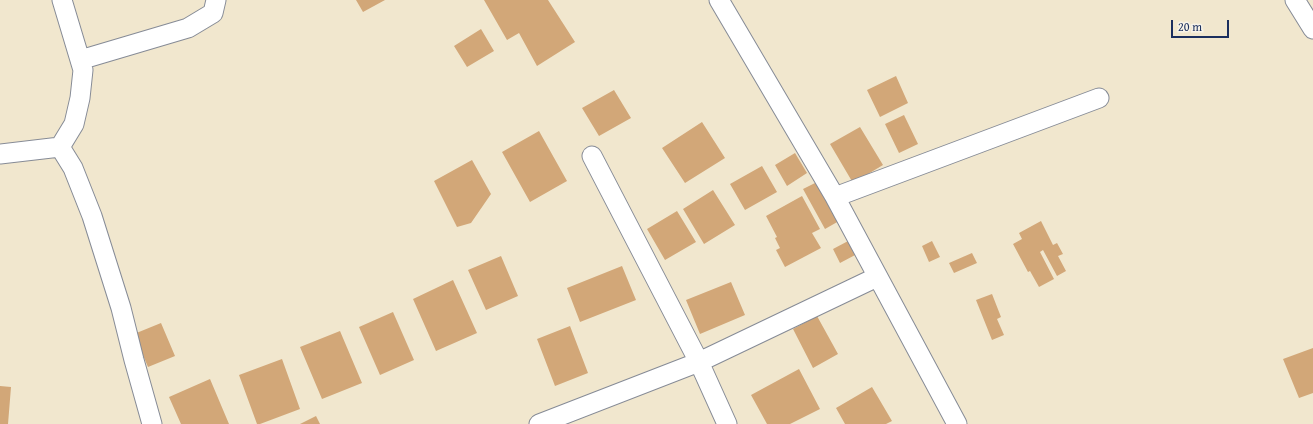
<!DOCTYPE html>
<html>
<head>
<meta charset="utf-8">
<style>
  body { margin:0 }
  #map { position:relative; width:1313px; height:424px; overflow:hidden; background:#f1e7ce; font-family:"Gentium Book Plus",serif }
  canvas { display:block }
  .scale { position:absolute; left:1171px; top:20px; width:58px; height:18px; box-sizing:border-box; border:2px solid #1b2f5e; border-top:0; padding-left:5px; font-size:12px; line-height:14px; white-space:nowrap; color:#1b2f5e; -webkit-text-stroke:3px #f7f3e8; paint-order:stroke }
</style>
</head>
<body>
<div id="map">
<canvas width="1313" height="424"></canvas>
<div class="scale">20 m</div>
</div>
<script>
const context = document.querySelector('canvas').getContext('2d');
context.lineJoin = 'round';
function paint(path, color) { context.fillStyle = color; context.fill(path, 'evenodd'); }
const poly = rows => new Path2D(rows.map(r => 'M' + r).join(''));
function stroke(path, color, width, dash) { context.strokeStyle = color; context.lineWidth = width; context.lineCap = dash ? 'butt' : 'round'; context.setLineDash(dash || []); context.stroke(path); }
paint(poly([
  [356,0,385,0,363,12],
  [484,0,548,0,575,42,537,66,519,33,507,40],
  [481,29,494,51,467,67,454,46],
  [896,76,908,103,880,117,867,90],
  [614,90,631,118,599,136,582,108],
  [904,115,918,144,899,153,885,124],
  [702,122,725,158,685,183,662,148],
  [860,127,883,165,853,183,830,144],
  [539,131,567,181,530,202,502,152],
  [795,153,807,173,787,186,775,165],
  [472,160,491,194,471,223,457,227,434,181],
  [762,166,777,192,745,210,730,184],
  [817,182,839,221,825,229,803,189],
  [713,190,735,225,704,244,683,209],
  [802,196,820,229,812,233,821,248,785,267,776,250,780,248,775,238,777,237,766,216],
  [677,211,696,242,665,260,647,229],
  [1041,221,1053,245,1057,243,1063,254,1058,256,1066,271,1057,276,1043,250,1040,252,1054,279,1039,287,1030,271,1028,272,1013,244,1022,239,1019,233],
  [850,240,857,254,840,263,833,249],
  [932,241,940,257,929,262,922,246],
  [972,253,977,263,954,273,949,263],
  [501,256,518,296,486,310,468,270],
  [622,266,636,300,580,322,567,288],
  [453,280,477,333,436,351,413,299],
  [731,282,745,315,700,334,686,300],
  [992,294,1001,317,997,319,1004,335,992,340,976,300],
  [393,312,414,360,380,375,359,327],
  [817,316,838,354,813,368,793,329],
  [161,323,175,356,148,367,134,334],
  [570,326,588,373,555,386,537,339],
  [340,331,362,383,322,399,300,347],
  [1313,348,1313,393,1299,398,1283,359],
  [282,359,300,409,260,424,257,424,239,375],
  [799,369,820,409,790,424,767,424,751,395],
  [210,379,229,424,181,424,169,397],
  [0,386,11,387,8,424,0,424],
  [872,387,892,421,886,424,845,424,836,408],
  [316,416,320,424,300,424]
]), '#d2a778');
const street = poly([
  [719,0,835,197,957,424],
  [1295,0,1313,29],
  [80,60,188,28,213,13,216,0],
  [60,147,74,124,80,98,83,70,62,0],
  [0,154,60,147,73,168,92,216,121,308,134,360,152,424],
  [592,156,699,362,727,424],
  [835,197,1099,98],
  [539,424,699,362,877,277]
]);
stroke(street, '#868b96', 21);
stroke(street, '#fff', 19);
</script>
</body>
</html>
